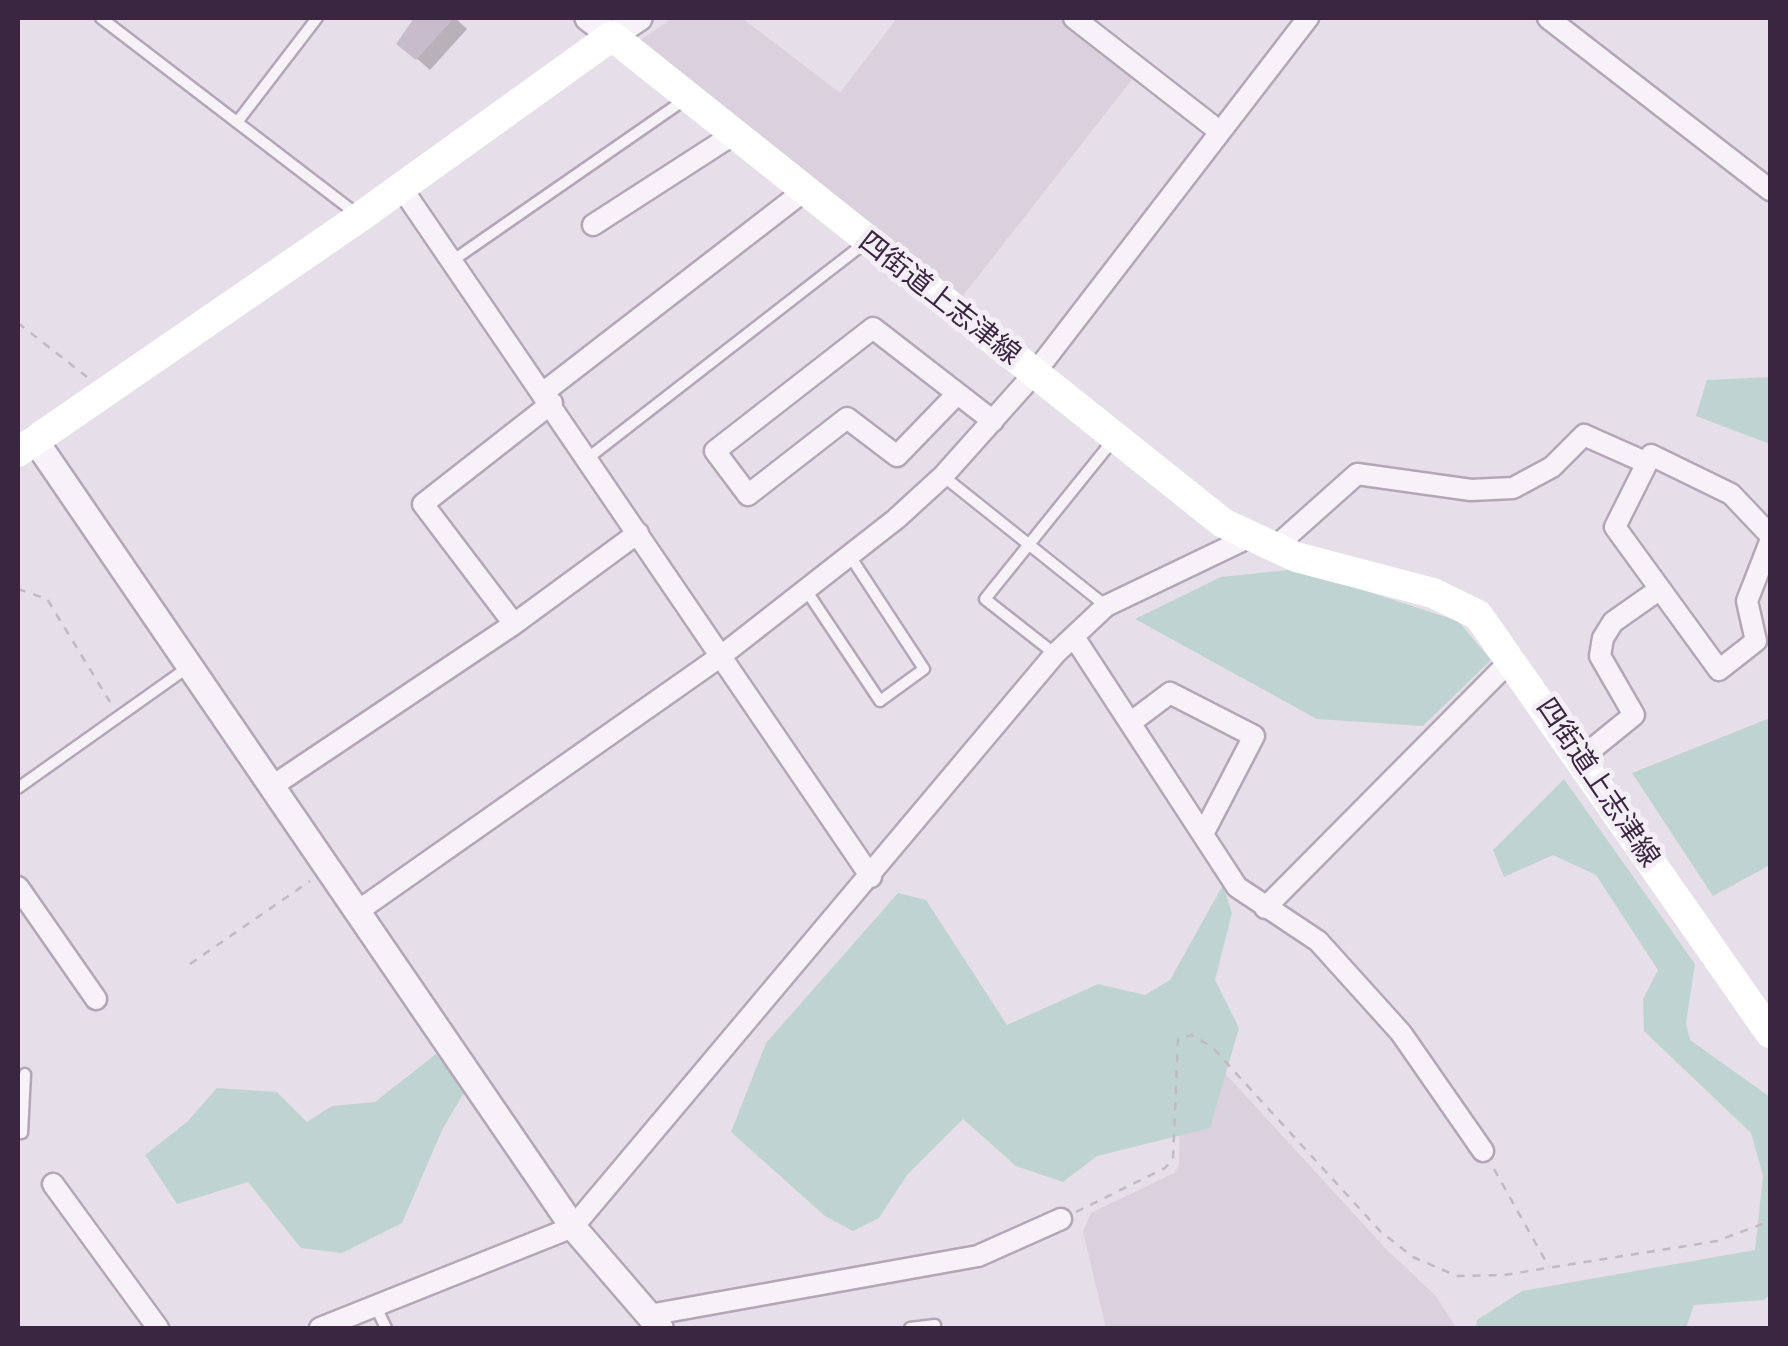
<!DOCTYPE html>
<html>
<head>
<meta charset="utf-8">
<style>
  body { margin:0 }
  #map { position:relative; width:1788px; height:1346px; overflow:hidden; background:#e6dee9; font-family:"Fira Sans Condensed",sans-serif }
  canvas { display:block }
  .frame { position:absolute; inset:0; border:20px solid #3b2641; pointer-events:none }
</style>
</head>
<body>
<div id="map">
<canvas width="1788" height="1346"></canvas>
<div class="frame"></div>
</div>
<script>
const context = document.querySelector('canvas').getContext('2d');
context.lineJoin = 'round';
function paint(path, color) { context.fillStyle = color; context.fill(path, 'evenodd'); }
const poly = rows => new Path2D(rows.map(r => 'M' + r).join(''));
function stroke(path, color, width, dash) { context.strokeStyle = color; context.lineWidth = width; context.lineCap = dash ? 'butt' : 'round'; context.setLineDash(dash || []); context.stroke(path); }
function label(font, color, halo, rows, align = 'center') {
  context.font = font + ' "Fira Sans Condensed","Noto Sans JP",sans-serif'; context.lineWidth = 10; context.setLineDash([]); context.textBaseline = 'middle'; context.strokeStyle = halo; context.fillStyle = color; for (const [text, x, y, turn = 0] of rows) {
    context.save(); context.translate(x, y); context.rotate((+turn || 0) * Math.PI / 180); context.textAlign = isNaN(turn) ? turn : align; if (halo) context.strokeText(text, 0, 0); context.fillText(text, 0, 0); context.restore();
  }
}
paint(poly([
  [673,18,742,18,840,93,897,18,1059,18,1134,77,958,302,636,43],
  [1211,1058,1387,1250,1436,1296,1456,1328,1106,1328,1083,1232,1091,1213,1174,1173,1179,1165,1181,1063]
]), '#dbd0de');
paint(poly([
  [1770,377,1770,444,1696,416,1707,380],
  [1298,569,1458,621,1491,660,1423,726,1317,719,1135,619,1221,577],
  [1770,718,1770,865,1713,896,1632,773],
  [1564,779,1695,964,1686,1023,1690,1040,1770,1097,1770,1294,1764,1300,1694,1305,1686,1328,1476,1328,1477,1320,1522,1291,1755,1250,1763,1176,1751,1133,1644,1031,1643,999,1658,970,1596,875,1553,855,1504,877,1493,850],
  [1223,885,1232,913,1215,980,1239,1028,1210,1128,1097,1156,1063,1182,1016,1166,963,1119,907,1175,879,1218,853,1231,825,1216,731,1132,766,1043,898,893,926,900,1007,1025,1098,984,1145,995,1170,980],
  [436,1054,465,1091,443,1128,402,1223,342,1253,301,1248,248,1182,177,1204,145,1155,187,1122,217,1088,277,1092,307,1122,332,1106,375,1102]
]), '#bfd4d1');
paint(poly([
  [417,18,455,18,467,29,430,70,399,43]
]), '#0003');
paint(poly([
  [414,18,454,18,416,60,396,44]
]), '#c8bbcc');
const service = poly([
  [101,18,358,215],
  [238,121,317,18],
  [452,261,687,98],
  [588,458,866,242],
  [943,476,1106,606],
  [806,590,880,701,924,669,850,556],
  [1055,654,985,599,1114,439],
  [18,788,187,668],
  [18,1133,22,1133,25,1074],
  [376,1307,386,1328],
  [910,1328,935,1325]
]);
const minor = poly([
  [1074,18,1219,131],
  [1548,18,1770,190],
  [401,187,871,877],
  [593,225,734,134],
  [544,392,804,191],
  [957,394,897,456,847,418,748,495,715,451,873,328,993,421],
  [1770,535,1731,494,1651,455,1615,527,1719,670,1756,641,1747,601,1770,542],
  [1274,548,1357,474,1471,490,1513,488,1552,467,1584,435,1647,463],
  [514,624,423,504,552,403],
  [1074,637,1237,887,1318,941,1401,1033,1483,1151],
  [1130,723,1170,693,1254,736,1203,834],
  [1581,758,1634,715,1600,656,1603,638,1613,622,1660,589],
  [271,787,514,624,638,533],
  [18,887,96,999],
  [1265,908,1512,659],
  [358,911,721,656,896,519,943,476,1034,374,1308,18],
  [53,1184,158,1328],
  [649,1315,978,1256,1061,1219],
  [320,1328,573,1227,1055,654,1106,606,1250,537]
]);
const tertiary = poly([
  [588,18,612,36,639,18],
  [35,440,573,1227,660,1328]
]);
stroke(service, '#b3a7b7', 15);
stroke(minor, '#b3a7b7', 25);
stroke(tertiary, '#b3a7b7', 30);
stroke(poly([
  [18,323,87,377],
  [18,589,47,599,110,702],
  [190,964,310,881],
  [1494,1169,1549,1267],
  [1076,1212,1165,1168,1173,1159,1178,1039,1192,1035,1212,1047,1380,1231,1413,1257,1457,1276,1504,1275,1717,1241,1770,1221]
]), '#c2b9c4', 2.5, [8, 8]);
stroke(service, '#f6f2f7', 10);
stroke(minor, '#f6f2f7', 20);
stroke(tertiary, '#f6f2f7', 25);
stroke(poly([
  [18,452,360,217,612,36,1223,523,1296,557,1433,593,1478,615,1770,1033]
]), '#fff', 30);
label('28px', '#3b2641', '#f4eef7', [
  ["四街道上志津線",939,299,38],
  ["四街道上志津線",1597,783,56]
]);
</script>
</body>
</html>
